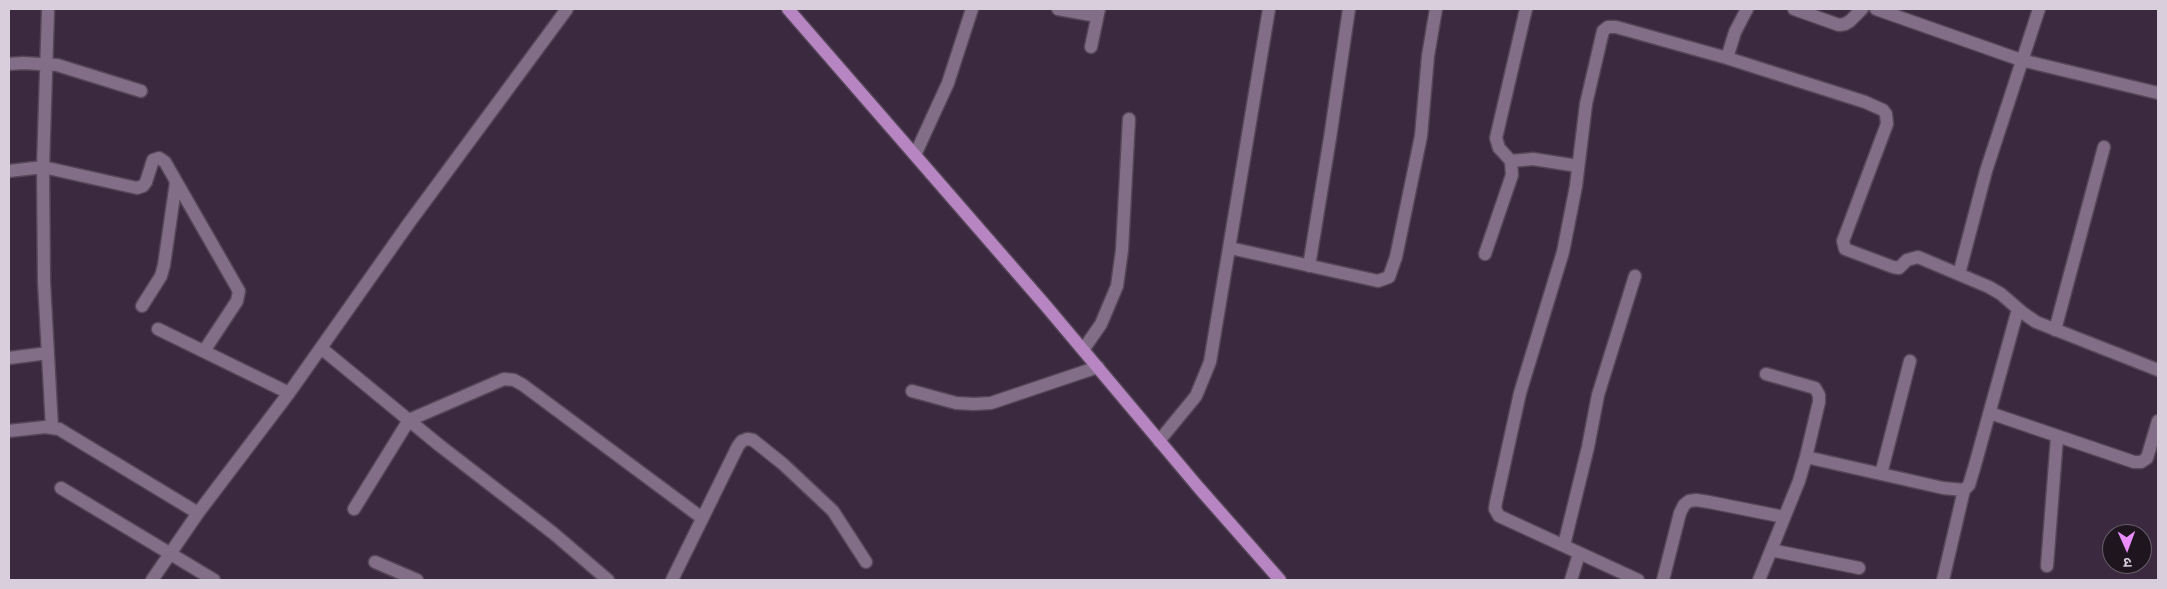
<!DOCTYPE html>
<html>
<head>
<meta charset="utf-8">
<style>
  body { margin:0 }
  #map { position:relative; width:2167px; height:589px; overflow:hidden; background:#3b293f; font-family:Roboto,"Noto Sans Devanagari",sans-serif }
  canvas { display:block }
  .frame { position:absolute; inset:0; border:10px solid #d9cedc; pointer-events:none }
  .north { position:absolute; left:2102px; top:524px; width:50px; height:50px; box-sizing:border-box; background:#1e151f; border:1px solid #695f6b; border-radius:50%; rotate:178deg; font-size:14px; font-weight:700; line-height:20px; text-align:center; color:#d9cedc }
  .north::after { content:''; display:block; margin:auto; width:18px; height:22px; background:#ea8dfd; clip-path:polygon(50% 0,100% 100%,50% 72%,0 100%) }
</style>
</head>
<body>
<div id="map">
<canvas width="2167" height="589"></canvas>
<div class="frame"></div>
<div class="north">उ</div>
</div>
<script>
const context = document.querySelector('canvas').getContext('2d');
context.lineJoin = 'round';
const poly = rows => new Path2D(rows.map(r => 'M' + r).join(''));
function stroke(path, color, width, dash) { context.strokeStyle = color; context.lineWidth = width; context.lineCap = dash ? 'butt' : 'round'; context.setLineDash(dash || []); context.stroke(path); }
const minor = poly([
  [1058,9,1097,16],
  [1747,9,1735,32,1727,58,1865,102,1883,110,1886,114,1887,124,1843,241,1845,249,1893,267,1899,268,1907,260,1918,257,1989,287,2001,294,2023,313,2036,322,2158,370],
  [1794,9,1839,25,1845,24,1850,21,1862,9],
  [1876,9,2021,60,2158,93],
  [48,11,43,167,44,282,52,428],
  [1091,47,1099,9],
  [9,64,23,63,57,65,141,91],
  [915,155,948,83,972,9],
  [1511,161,1533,159,1578,166],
  [9,171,43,167,137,188,143,186,146,182,153,160,159,158,165,162,239,291,237,301,204,351],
  [1230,248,1378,281,1389,277,1396,257,1421,136,1428,56,1436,9],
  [1485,254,1512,175,1511,161,1499,148,1496,138,1526,9],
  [1309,266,1330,138,1349,9],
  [1959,274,1986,171,2039,9],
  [142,306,161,276,164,265,176,182],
  [158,329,289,393],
  [2055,330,2104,147],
  [321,348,439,445,553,533,608,580],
  [1083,350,1101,324,1117,286,1122,250,1129,119],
  [9,358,48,353],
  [912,391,956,403,974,404,991,403,1098,367],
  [1990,413,2134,462,2141,462,2147,458,2158,421],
  [9,431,45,427,59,429,198,513],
  [1159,441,1196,396,1210,362,1269,9],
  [1806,457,1943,488,1964,490,1969,485,1975,465,2018,309],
  [1881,474,1910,361],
  [61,488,214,580],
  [354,509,409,420,504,379,514,380,523,385,702,518],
  [1564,545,1588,447,1598,395,1635,276],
  [1771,550,1859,568],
  [375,562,417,580],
  [2047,566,2057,437],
  [152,580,198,513,289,393,409,223,567,9],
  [672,580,738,446,742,441,747,439,753,440,783,464,833,511,866,562],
  [1571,580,1579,554],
  [1638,580,1499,516,1495,509,1496,502,1520,393,1563,252,1576,186,1586,104,1603,31,1608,27,1616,27,1727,58],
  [1663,580,1680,513,1684,505,1689,501,1696,500,1709,502,1784,517],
  [1759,580,1799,481,1806,457,1819,402,1819,395,1815,388,1766,374],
  [1943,580,1964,490]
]);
const major = poly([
  [788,9,1046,306,1199,488,1280,580]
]);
stroke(minor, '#554658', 15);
stroke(major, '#554658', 15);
stroke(minor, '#826e87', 12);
stroke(major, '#b785c2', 12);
</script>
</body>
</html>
